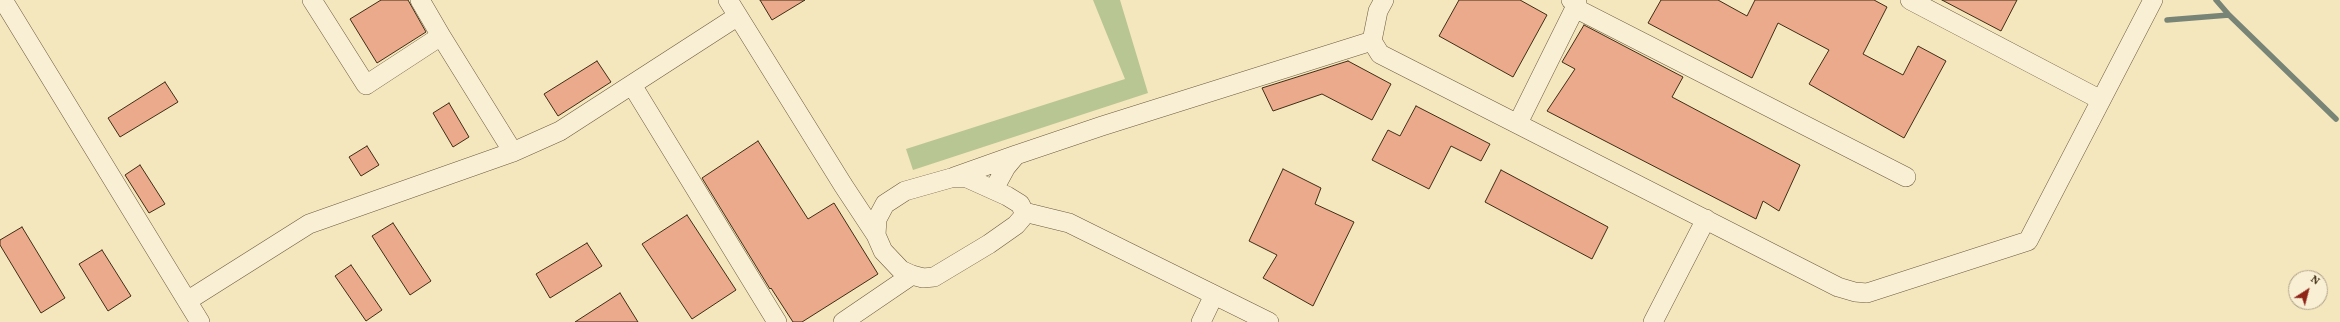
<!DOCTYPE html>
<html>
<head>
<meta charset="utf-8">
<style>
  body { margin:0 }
  #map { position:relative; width:2340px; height:322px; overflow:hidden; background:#f4e6bd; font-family:Vollkorn,serif }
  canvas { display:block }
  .north { position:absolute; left:2288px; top:270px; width:40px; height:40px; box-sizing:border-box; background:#f8efd4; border:1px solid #aea187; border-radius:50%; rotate:36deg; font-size:11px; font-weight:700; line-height:16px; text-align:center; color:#3f2d14 }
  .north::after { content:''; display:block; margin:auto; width:14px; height:18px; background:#8f2418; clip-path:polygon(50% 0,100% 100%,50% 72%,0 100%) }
</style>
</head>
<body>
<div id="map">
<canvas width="2340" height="322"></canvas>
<div class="north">N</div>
</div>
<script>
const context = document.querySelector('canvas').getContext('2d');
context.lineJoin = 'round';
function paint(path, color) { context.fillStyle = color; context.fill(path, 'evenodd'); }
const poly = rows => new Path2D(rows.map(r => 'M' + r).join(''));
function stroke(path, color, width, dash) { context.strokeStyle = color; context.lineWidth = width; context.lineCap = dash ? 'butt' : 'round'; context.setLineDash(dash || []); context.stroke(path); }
paint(poly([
  [1093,0,1120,0,1148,93,913,170,906,149,1125,79]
]), '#b8c694');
stroke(poly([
  [2216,0,2229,15],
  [2167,20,2229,15,2336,119]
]), '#788476', 5.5);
const building = poly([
  [381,0,408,0,426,32,377,63,350,19,381,0],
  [760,0,805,0,772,20,760,0],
  [1459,0,1520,0,1547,15,1513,77,1439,36,1459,0],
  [1661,0,1718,0,1747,16,1755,0,1874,0,1887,7,1863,54,1903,75,1918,46,1946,61,1904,138,1809,84,1829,50,1778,23,1752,78,1648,23,1661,0],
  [1942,0,2017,0,2001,31,1942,0],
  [1584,25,1683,77,1672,97,1800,165,1779,211,1763,201,1756,219,1547,111,1575,69,1562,62,1584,25],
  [597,61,611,82,558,116,544,94,597,61],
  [1348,61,1391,84,1372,120,1322,94,1273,111,1262,88,1348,61],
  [165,82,178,102,120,137,108,118,165,82],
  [449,103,469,137,453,147,433,113,449,103],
  [1416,106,1490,144,1481,161,1451,146,1429,189,1372,160,1388,130,1400,136,1416,106],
  [758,141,808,219,834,203,878,274,802,322,793,322,771,288,770,289,702,178,758,141],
  [367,146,379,165,361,176,349,157,367,146],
  [140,165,165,204,149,213,125,175,140,165],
  [1283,169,1321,188,1315,204,1354,222,1313,306,1263,278,1277,255,1249,241,1283,169],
  [1501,170,1608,227,1592,259,1485,202,1501,170],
  [687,215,736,290,692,319,642,244,687,215],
  [393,223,431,281,410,295,372,236,393,223],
  [22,227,65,298,41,313,0,245,0,240,22,227],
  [587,243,602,266,550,298,536,274,587,243],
  [102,250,131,296,108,311,79,264,102,250],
  [351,265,382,310,366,321,335,276,351,265],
  [620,293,638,322,575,322,620,293]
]);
paint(building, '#eaaa8b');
stroke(building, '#3f2d14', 1);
const minor = poly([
  [3,0,200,322],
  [312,0,366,85,441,36,513,152],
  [420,0,441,36],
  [728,0,843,185,876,235],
  [1384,0,1378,11,1372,41,1380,54,1838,287,1855,292,1867,293,2028,241,2153,0],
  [1910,0,2101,100],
  [1575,8,1906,177],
  [632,85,777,322],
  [1518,123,1575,8,1577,3,1571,0],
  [1016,155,1102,126,1372,41],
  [954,177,1016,155,1006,167,994,189],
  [951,178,967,178,1007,196,1020,204,1024,212,1022,218,1016,225,989,244,934,277,923,278,912,275,901,270,883,251,876,235,877,219,885,204,905,191,951,178],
  [1024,212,1069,223,1269,322],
  [187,301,309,224,513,152,560,131,738,16],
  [843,322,912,275],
  [1201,322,1214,295],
  [1653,322,1706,219]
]);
stroke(minor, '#6c5b3e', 20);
stroke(minor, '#f8efd4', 19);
</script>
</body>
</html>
